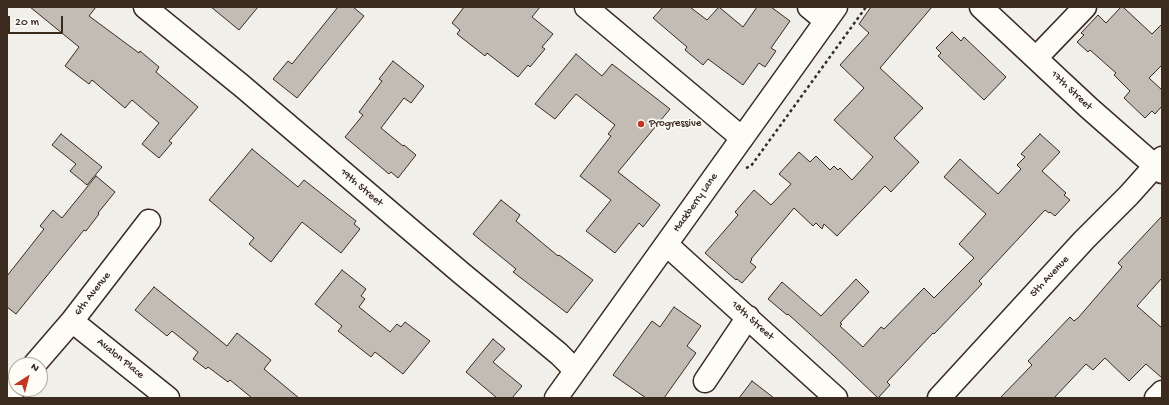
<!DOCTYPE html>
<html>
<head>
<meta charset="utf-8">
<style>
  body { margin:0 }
  #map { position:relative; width:1169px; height:405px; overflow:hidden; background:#f1efea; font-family:"Gochi Hand",sans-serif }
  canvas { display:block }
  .frame { position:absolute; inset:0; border:8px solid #3b2a1e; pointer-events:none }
  .north { position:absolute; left:8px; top:357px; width:40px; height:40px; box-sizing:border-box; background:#fdfcf7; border:1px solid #afa8a0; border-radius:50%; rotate:36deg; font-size:11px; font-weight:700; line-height:16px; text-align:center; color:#3b2a1e }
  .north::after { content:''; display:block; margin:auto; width:14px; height:18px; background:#c8321e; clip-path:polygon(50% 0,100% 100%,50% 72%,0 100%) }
  .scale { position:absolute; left:8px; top:16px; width:55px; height:18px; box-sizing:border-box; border:2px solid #3b2a1e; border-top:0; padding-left:5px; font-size:12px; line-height:14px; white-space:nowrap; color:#3b2a1e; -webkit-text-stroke:3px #fdfcf7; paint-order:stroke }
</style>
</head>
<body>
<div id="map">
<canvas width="1169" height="405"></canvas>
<div class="frame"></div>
<div class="north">N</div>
<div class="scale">20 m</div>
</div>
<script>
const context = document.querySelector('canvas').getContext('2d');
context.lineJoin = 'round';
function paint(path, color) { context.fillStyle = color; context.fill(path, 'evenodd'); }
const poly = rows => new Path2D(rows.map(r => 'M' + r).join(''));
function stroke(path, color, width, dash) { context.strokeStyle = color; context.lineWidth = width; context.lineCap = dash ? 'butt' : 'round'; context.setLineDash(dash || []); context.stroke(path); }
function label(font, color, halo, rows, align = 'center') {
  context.font = font + ' "Gochi Hand",sans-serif'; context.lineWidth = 3.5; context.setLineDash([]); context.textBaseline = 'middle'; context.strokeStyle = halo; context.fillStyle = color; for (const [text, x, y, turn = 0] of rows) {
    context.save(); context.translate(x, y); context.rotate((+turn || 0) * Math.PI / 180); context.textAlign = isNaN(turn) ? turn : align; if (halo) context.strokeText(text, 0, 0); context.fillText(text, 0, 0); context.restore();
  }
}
const building = poly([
  [30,7,96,7,89,16,139,53,140,51,159,67,156,72,198,107,169,141,172,143,159,158,142,144,159,123,132,100,125,108,92,80,89,84,65,66,79,47,30,7],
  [211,7,258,7,239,30,211,7],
  [338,7,353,7,364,16,297,98,273,79,288,61,292,64,338,7],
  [464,7,540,7,532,17,553,34,542,47,545,49,530,67,528,65,518,77,487,53,485,56,457,34,460,30,452,23,464,7],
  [663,7,690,7,707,20,719,7,743,27,757,7,771,7,790,21,771,48,776,51,765,67,759,63,743,85,708,59,703,65,685,50,687,47,653,18,663,7],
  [871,7,932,7,880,68,923,108,894,138,919,162,891,192,885,186,837,236,824,224,822,229,816,223,813,226,794,208,751,259,752,260,750,262,756,267,742,283,737,279,736,280,705,253,738,215,735,212,754,190,771,205,791,184,779,174,799,152,810,162,816,156,830,170,834,166,838,170,840,168,852,180,873,157,834,120,864,88,840,65,869,33,859,24,871,7],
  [1121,7,1123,7,1152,34,1162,24,1162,65,1149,78,1162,90,1162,106,1155,114,1152,111,1145,118,1124,98,1130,91,1114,75,1116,73,1090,50,1088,52,1077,42,1084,35,1081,33,1098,15,1106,23,1121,7],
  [952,32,961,41,964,37,1006,77,984,100,938,56,941,53,936,48,952,32],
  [576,54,602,76,612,64,670,109,618,172,660,205,643,227,639,223,615,253,586,231,611,200,580,176,611,136,608,134,615,125,576,94,555,119,535,104,576,54],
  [393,61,424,86,411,103,404,98,381,128,403,146,404,145,416,155,398,178,391,172,389,174,345,137,363,115,359,112,382,81,379,79,393,61],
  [61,134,102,167,87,185,70,171,76,164,52,145,61,134],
  [1040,134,1060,152,1042,171,1066,193,1064,195,1070,200,1055,216,1050,212,1049,213,1045,210,979,281,982,284,934,334,933,333,887,382,890,385,878,398,833,355,788,314,787,315,768,299,782,282,821,316,856,279,869,292,840,323,842,324,840,326,863,347,881,327,884,329,924,288,934,298,974,258,959,244,986,214,944,177,960,159,998,194,1021,169,1017,165,1025,157,1021,154,1040,134],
  [252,149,298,187,304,180,356,221,354,224,360,229,341,253,302,222,271,262,249,244,254,238,209,200,252,149],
  [96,176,115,192,98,213,99,214,86,231,84,230,16,314,7,307,7,276,44,229,40,226,53,210,62,218,96,176],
  [501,200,520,215,516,221,558,256,559,255,593,280,567,313,513,272,516,269,473,234,501,200],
  [1162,216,1162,278,1137,306,1162,328,1162,378,1146,364,1129,381,1105,358,1093,370,1086,364,1054,398,1000,398,1032,365,1028,361,1070,317,1074,321,1078,318,1122,267,1118,263,1162,216],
  [342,270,366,289,361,296,365,299,359,307,390,332,397,324,401,327,405,322,430,341,403,374,375,352,371,357,338,331,342,326,315,304,342,270],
  [154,287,227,346,237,333,271,360,264,369,299,398,252,398,230,380,228,382,208,367,206,369,193,359,198,352,172,331,167,336,135,310,154,287],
  [674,307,701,326,687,346,696,353,664,398,646,398,613,375,652,321,660,327,674,307],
  [493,339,505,349,493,362,522,386,512,398,497,398,466,372,493,339],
  [752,381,774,398,739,398,752,381]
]);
paint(building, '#c1bcb4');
stroke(building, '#3b2a1e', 1);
const minor = poly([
  [145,7,242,86,460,272,559,354,575,370],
  [586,7,742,138],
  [809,7,826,21],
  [981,7,1089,108,1162,172],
  [1036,58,1085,7],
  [667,245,836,398],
  [72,321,168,398],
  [34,365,72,321,149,221],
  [705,381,748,317],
  [7,397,16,387],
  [939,398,1084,240,1129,195,1162,158],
  [1156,398,1162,392]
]);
const major = poly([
  [556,398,836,7]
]);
stroke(minor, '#3b2a1e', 25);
stroke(major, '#3b2a1e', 25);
stroke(poly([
  [746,168,751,166,866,7]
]), '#3b2a1e', 2.5, [3, 3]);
stroke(minor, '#fdfcf7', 22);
stroke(major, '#fdfcf7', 22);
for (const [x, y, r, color] of [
  [641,124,4,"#c8321e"]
]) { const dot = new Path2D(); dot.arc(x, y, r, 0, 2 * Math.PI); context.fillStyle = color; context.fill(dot); stroke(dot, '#fdfcf7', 1.5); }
label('11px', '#3b2a1e', '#fdfcf7', [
  ["17th Street",1071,91,43],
  ["19th Street",361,188,40],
  ["Hackberry Lane",696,203,-55],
  ["5th Avenue",1050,277,-47],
  ["6th Avenue",93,294,-52],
  ["18th Street",752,321,42],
  ["Avalon Place",120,359,39]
]);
label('11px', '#3b2a1e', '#fdfcf7', [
  ["Progressive",649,124]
], 'left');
</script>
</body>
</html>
